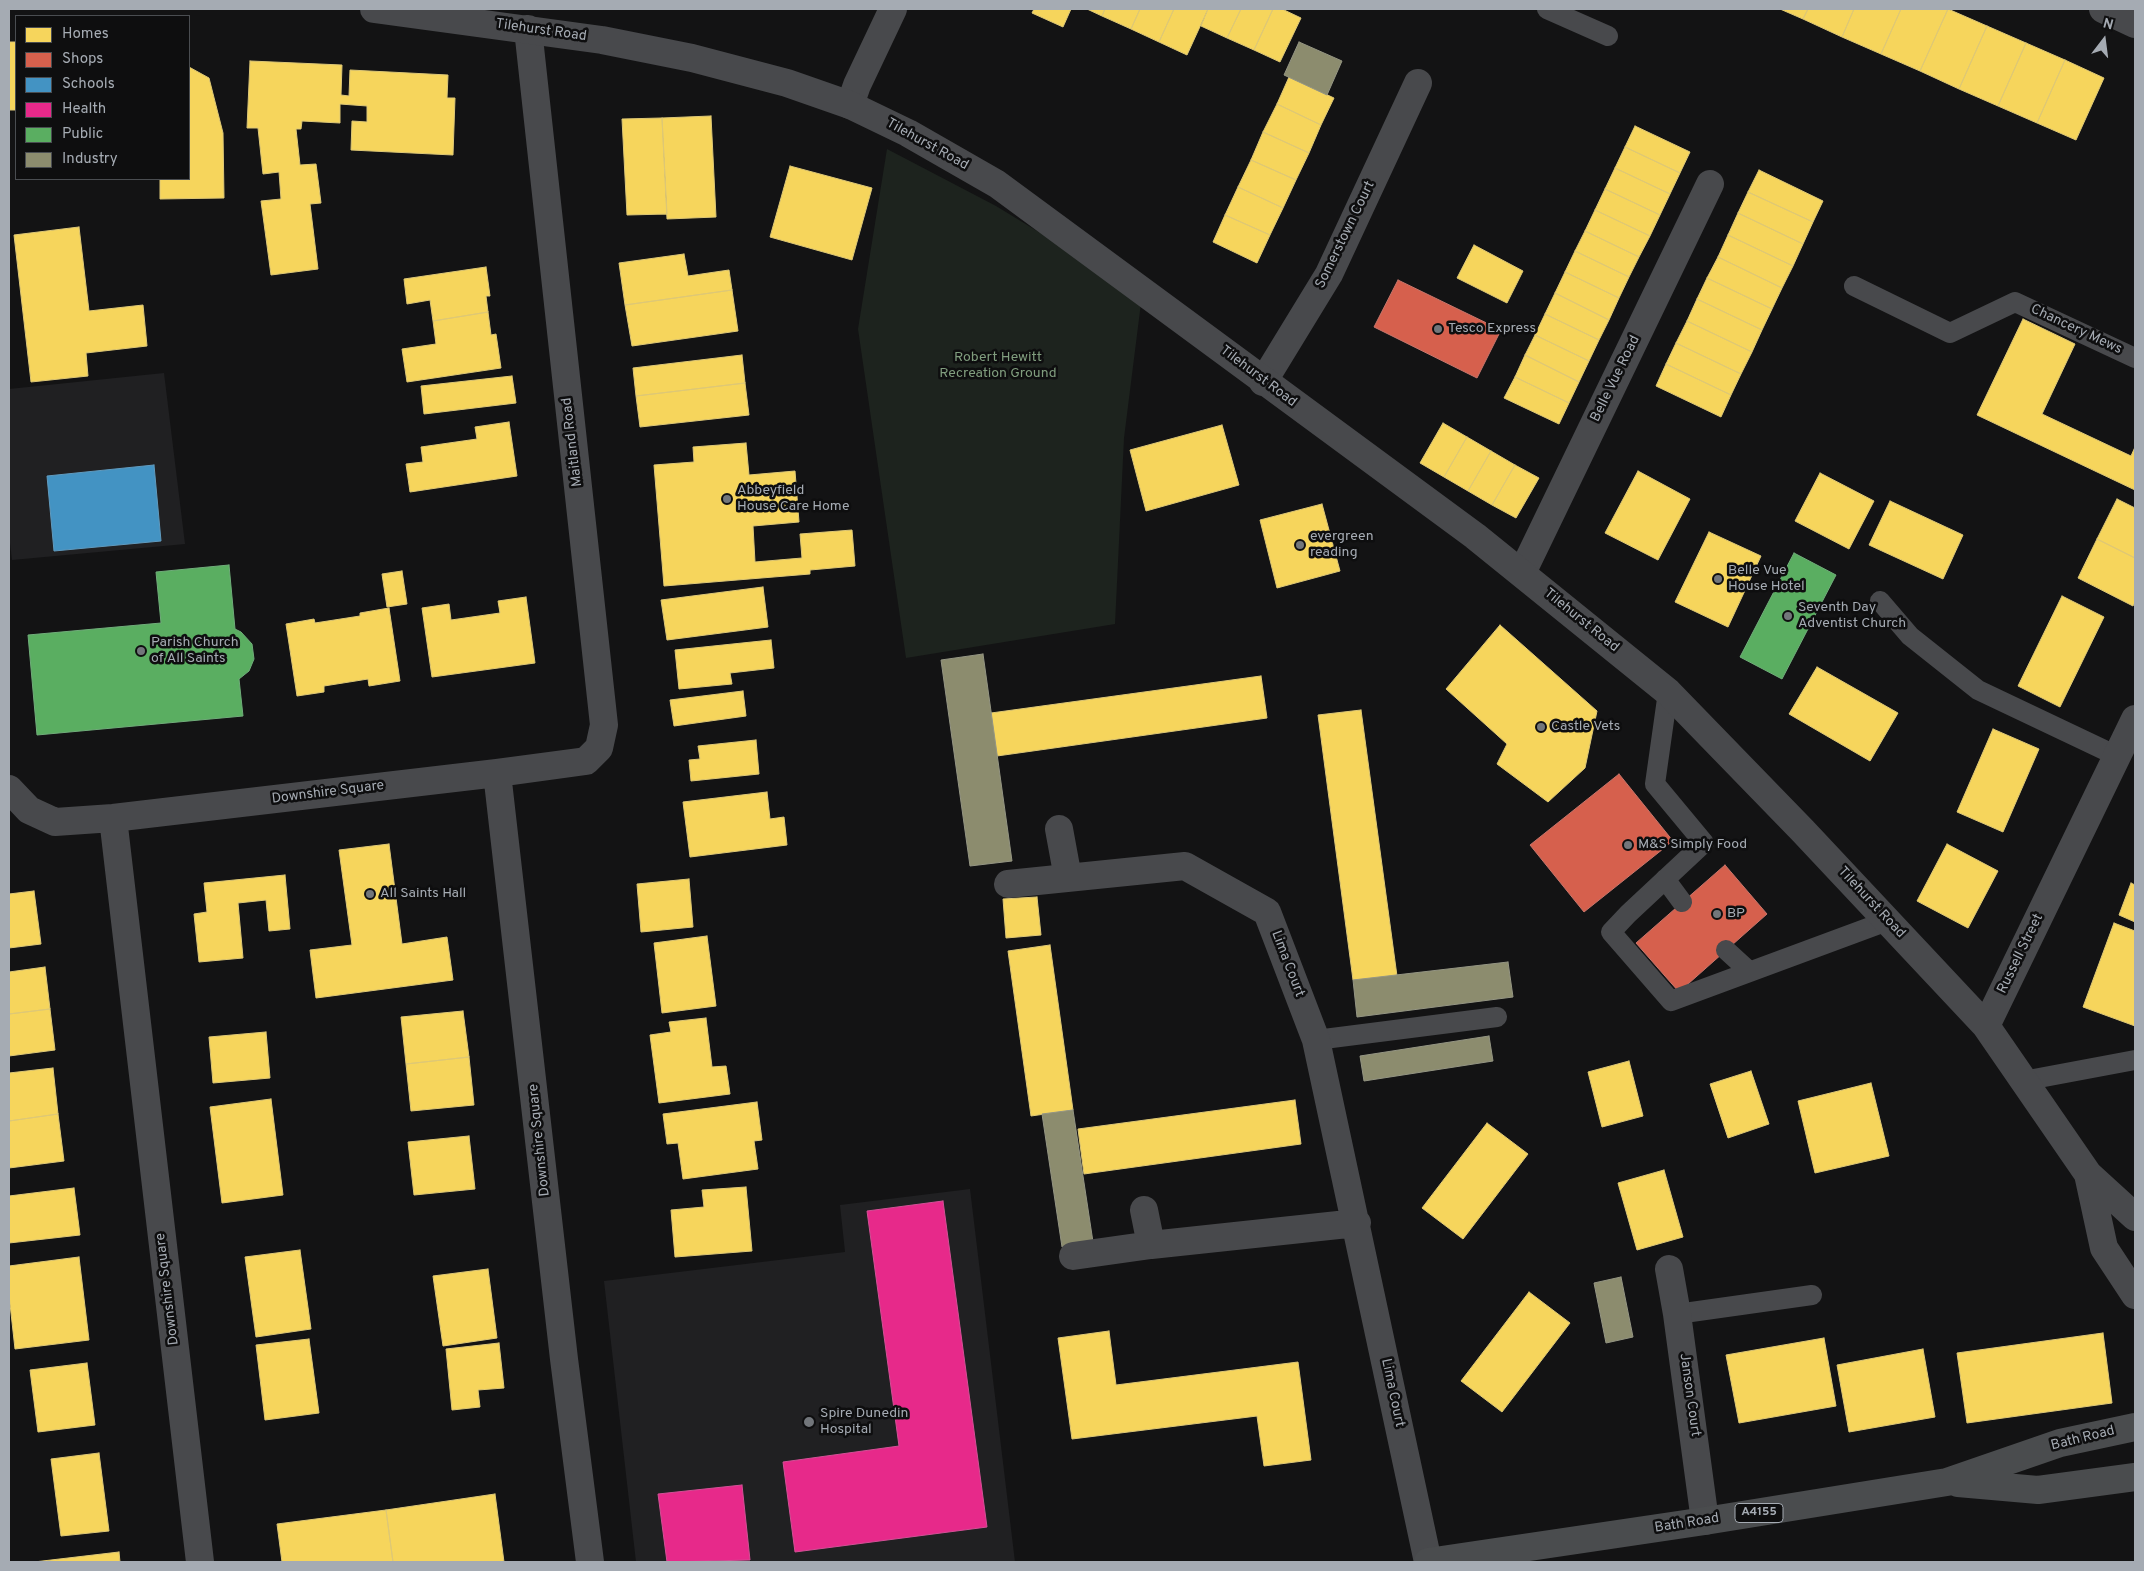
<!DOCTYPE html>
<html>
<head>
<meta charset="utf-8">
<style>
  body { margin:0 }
  #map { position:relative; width:2144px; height:1571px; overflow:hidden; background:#131314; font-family:Overpass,sans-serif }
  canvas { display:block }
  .frame { position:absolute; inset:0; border:10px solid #a5abb3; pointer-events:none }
  .legend { position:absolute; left:15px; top:15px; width:175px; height:165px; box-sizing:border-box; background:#0e0e0f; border:1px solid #4a4d51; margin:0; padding:6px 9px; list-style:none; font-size:15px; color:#a5abb3 }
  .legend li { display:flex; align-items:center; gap:10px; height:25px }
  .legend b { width:25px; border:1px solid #4a4d51 }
  .north { position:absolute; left:2079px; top:15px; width:50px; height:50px; -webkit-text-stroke:4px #0e0e0f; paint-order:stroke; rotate:15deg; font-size:14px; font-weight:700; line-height:20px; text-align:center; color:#a5abb3 }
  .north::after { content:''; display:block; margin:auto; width:18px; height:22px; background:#a5abb3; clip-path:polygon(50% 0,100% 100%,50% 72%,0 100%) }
</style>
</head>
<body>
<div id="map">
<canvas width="2144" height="1571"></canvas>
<div class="frame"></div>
<ul class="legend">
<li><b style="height:14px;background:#f6d55c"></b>Homes</li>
<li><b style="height:14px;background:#d6604d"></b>Shops</li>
<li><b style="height:14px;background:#4393c3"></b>Schools</li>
<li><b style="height:14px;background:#e7298a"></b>Health</li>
<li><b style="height:14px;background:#5aae61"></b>Public</li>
<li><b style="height:14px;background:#8c8c6e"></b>Industry</li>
</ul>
<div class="north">N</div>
</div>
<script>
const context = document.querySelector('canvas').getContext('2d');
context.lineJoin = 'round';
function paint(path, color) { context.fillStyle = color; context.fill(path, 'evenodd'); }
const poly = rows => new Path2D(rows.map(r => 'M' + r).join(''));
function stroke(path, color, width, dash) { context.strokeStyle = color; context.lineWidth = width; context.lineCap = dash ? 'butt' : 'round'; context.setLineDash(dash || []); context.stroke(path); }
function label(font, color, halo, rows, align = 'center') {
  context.font = font + ' Overpass,sans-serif'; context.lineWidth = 5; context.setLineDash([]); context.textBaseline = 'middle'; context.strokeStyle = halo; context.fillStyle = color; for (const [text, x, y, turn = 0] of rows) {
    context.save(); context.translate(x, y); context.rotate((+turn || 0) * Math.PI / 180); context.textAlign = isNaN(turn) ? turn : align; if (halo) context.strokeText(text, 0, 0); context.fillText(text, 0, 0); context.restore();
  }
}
paint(poly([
  [164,373,185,544,12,560,9,535,9,389],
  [970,1189,1015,1562,636,1562,604,1281,845,1252,840,1205]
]), '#202022');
paint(poly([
  [887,149,996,206,1142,295,1124,438,1115,624,906,658,858,329]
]), '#1d231e');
const homes = poly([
  [1034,9,1071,9,1063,27,1032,13,1034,9],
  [1087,9,1105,9,1102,16,1087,9],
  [1105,9,1140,9,1131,29,1102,16,1105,9],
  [1140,9,1174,9,1159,42,1131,29,1140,9],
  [1174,9,1208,9,1187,55,1159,42,1174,9],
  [1208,9,1241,9,1227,38,1201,26,1208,9],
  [1241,9,1273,9,1254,50,1227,38,1241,9],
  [1273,9,1282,9,1301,18,1280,62,1254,50,1273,9],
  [1780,9,1808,9,1803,19,1780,9],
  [1808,9,1854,9,1842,37,1803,19,1808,9],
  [1854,9,1901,9,1881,54,1842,37,1854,9],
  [1901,9,1948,9,1920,71,1881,54,1901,9],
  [1948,9,1987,26,1959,89,1920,71,1948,9],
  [1987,26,2026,43,1998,106,1959,89,1987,26],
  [9,42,16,42,16,110,9,110,9,42],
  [2026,43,2065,60,2037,123,1998,106,2026,43],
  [2065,60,2104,78,2076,140,2037,123,2065,60],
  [250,61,342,65,341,95,349,96,350,70,448,75,447,98,455,98,453,155,351,150,352,121,367,122,367,106,340,104,340,123,302,121,301,129,296,129,300,165,316,164,321,203,310,204,318,269,271,275,261,201,281,199,279,172,263,174,258,128,247,128,250,61],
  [189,67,209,78,223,133,224,198,160,199,160,179,189,179,189,67],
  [1289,77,1334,98,1321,125,1277,104,1289,77],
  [1277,104,1321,125,1309,153,1263,132,1277,104],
  [711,116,716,217,667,219,662,118,711,116],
  [662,118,667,214,627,215,622,119,662,118],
  [1635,126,1690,152,1680,173,1625,147,1635,126],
  [1263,132,1309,153,1296,180,1251,160,1263,132],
  [1625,147,1680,173,1670,194,1615,168,1625,147],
  [1251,160,1296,180,1283,208,1238,187,1251,160],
  [790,166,872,188,852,260,770,237,790,166],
  [1615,168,1670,194,1660,215,1605,189,1615,168],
  [1759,170,1823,201,1813,222,1748,192,1759,170],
  [1238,187,1283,208,1270,235,1225,215,1238,187],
  [1605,189,1660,215,1650,236,1595,210,1605,189],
  [1748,192,1813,222,1803,244,1738,213,1748,192],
  [1595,210,1650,236,1639,257,1585,231,1595,210],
  [1738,213,1803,244,1793,266,1728,235,1738,213],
  [1225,215,1270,235,1257,263,1213,242,1225,215],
  [79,227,89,311,143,305,147,346,86,353,88,376,31,382,14,235,79,227],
  [1585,231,1639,257,1629,277,1575,251,1585,231],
  [1728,235,1793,266,1782,288,1718,257,1728,235],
  [1474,245,1523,271,1507,303,1457,278,1474,245],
  [1575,251,1629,277,1619,298,1565,272,1575,251],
  [684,254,688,276,729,270,732,290,625,305,619,263,684,254],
  [1718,257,1782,288,1772,309,1707,278,1718,257],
  [486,267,490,296,486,296,488,312,433,321,430,300,407,304,404,279,486,267],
  [1565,272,1619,298,1609,320,1555,293,1565,272],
  [1707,278,1772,309,1762,330,1697,299,1707,278],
  [732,290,738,331,632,346,625,305,732,290],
  [1555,293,1609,320,1599,340,1545,314,1555,293],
  [1697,299,1762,330,1752,352,1687,321,1697,299],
  [488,312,491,335,496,334,501,368,407,382,402,349,436,344,433,321,488,312],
  [1545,314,1599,340,1589,361,1535,335,1545,314],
  [2023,319,2075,344,2042,414,2131,456,2135,447,2135,490,1977,415,2023,319],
  [1687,321,1752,352,1741,374,1676,343,1687,321],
  [1535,335,1589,361,1579,382,1525,355,1535,335],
  [1676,343,1741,374,1731,395,1666,364,1676,343],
  [742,355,745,383,636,396,633,368,742,355],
  [1525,355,1579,382,1569,403,1515,377,1525,355],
  [1666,364,1731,395,1721,417,1656,386,1666,364],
  [512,376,516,403,424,414,421,386,512,376],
  [1515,377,1569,403,1559,424,1504,398,1515,377],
  [745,383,749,415,640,427,636,396,745,383],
  [509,422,517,476,410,492,406,464,423,462,421,447,477,439,475,427,509,422],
  [1443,423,1467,437,1444,477,1420,463,1443,423],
  [1222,425,1239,485,1146,511,1130,450,1222,425],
  [1467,437,1491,451,1468,491,1444,477,1467,437],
  [746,443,749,475,795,471,799,522,753,526,755,562,802,558,800,534,852,530,855,566,810,570,810,574,664,586,654,465,694,462,693,447,746,443],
  [1491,451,1515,465,1492,505,1468,491,1491,451],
  [1515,465,1539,478,1516,518,1492,505,1515,465],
  [1638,471,1690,499,1658,560,1605,533,1638,471],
  [1820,473,1874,501,1849,549,1795,521,1820,473],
  [2117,499,2135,508,2135,558,2097,539,2117,499],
  [1890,501,1963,535,1943,579,1869,545,1890,501],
  [1322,504,1340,571,1277,588,1260,520,1322,504],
  [1709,532,1761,556,1728,627,1675,602,1709,532],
  [2097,539,2135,558,2135,602,2133,606,2078,578,2097,539],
  [402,571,407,604,387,607,382,574,402,571],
  [763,587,768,627,667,640,661,600,763,587],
  [2062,596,2104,617,2060,707,2018,686,2062,596],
  [526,597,535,663,432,677,422,608,449,604,451,620,500,613,498,601,526,597],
  [389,608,400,681,369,686,368,679,324,686,324,692,297,696,286,624,314,619,315,623,360,616,360,613,389,608],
  [1500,625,1597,711,1585,768,1548,802,1497,764,1507,744,1446,689,1500,625],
  [771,640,774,668,730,673,732,684,679,689,675,650,771,640],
  [1817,667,1898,713,1870,761,1789,714,1817,667],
  [1261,676,1267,718,997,756,991,713,1261,676],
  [743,691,746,716,674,726,670,700,743,691],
  [1361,710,1397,976,1353,980,1318,715,1361,710],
  [1993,729,2039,749,2003,832,1957,812,1993,729],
  [756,740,759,774,691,781,689,760,700,759,698,746,756,740],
  [767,792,770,819,784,817,787,845,690,857,683,802,767,792],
  [389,844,402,944,447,937,453,980,316,998,310,950,352,945,339,850,389,844],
  [1947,844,1998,871,1968,928,1917,901,1947,844],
  [285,875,290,929,269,931,266,900,238,903,243,958,199,962,194,914,207,912,204,883,285,875],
  [689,879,693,927,641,932,637,884,689,879],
  [2131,883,2135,885,2135,922,2119,915,2131,883],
  [34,891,41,944,9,948,9,894,34,891],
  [1037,897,1041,935,1006,938,1003,899,1037,897],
  [2114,923,2135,931,2135,1026,2083,1007,2114,923],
  [707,936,716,1006,662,1013,654,943,707,936],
  [1050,945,1073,1110,1031,1116,1008,951,1050,945],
  [45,967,50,1009,9,1014,9,972,45,967],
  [50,1009,55,1050,9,1056,9,1014,50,1009],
  [463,1011,469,1057,406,1064,401,1017,463,1011],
  [706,1018,712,1067,726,1066,730,1094,659,1103,650,1035,671,1032,669,1022,706,1018],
  [266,1032,270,1078,213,1083,209,1037,266,1032],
  [469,1057,474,1105,411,1111,406,1064,469,1057],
  [1629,1061,1643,1116,1602,1127,1588,1072,1629,1061],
  [53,1068,58,1114,9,1121,9,1073,53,1068],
  [1751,1071,1769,1124,1728,1138,1710,1084,1751,1071],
  [1871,1083,1889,1156,1815,1173,1798,1101,1871,1083],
  [271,1099,283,1195,222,1203,210,1107,271,1099],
  [1295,1100,1301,1144,1084,1174,1078,1129,1295,1100],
  [757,1102,762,1140,754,1141,758,1169,683,1179,678,1143,667,1144,663,1114,757,1102],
  [58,1114,64,1161,9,1168,9,1121,58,1114],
  [1487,1123,1528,1154,1463,1239,1422,1208,1487,1123],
  [469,1136,475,1189,414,1195,408,1142,469,1136],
  [1664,1170,1683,1237,1637,1250,1618,1183,1664,1170],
  [746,1187,752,1251,675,1257,671,1210,704,1207,702,1190,746,1187],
  [74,1188,80,1235,9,1243,9,1196,74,1188],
  [300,1250,311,1329,256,1337,245,1257,300,1250],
  [79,1257,89,1340,15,1349,9,1295,9,1266,79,1257],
  [488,1269,497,1338,443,1346,433,1276,488,1269],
  [1529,1292,1570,1323,1502,1412,1461,1381,1529,1292],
  [1109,1331,1116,1385,1298,1362,1311,1460,1264,1466,1257,1416,1072,1439,1058,1338,1109,1331],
  [2103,1333,2112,1403,1967,1423,1957,1353,2103,1333],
  [1824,1338,1836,1406,1739,1423,1726,1355,1824,1338],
  [309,1339,319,1413,265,1420,256,1345,309,1339],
  [499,1343,504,1388,478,1390,480,1407,452,1410,446,1349,499,1343],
  [1923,1349,1935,1417,1849,1432,1837,1365,1923,1349],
  [87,1363,95,1425,38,1432,30,1370,87,1363],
  [99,1453,109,1531,61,1536,51,1459,99,1453],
  [495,1494,504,1562,393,1562,386,1510,495,1494],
  [386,1510,393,1562,282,1562,277,1524,386,1510],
  [119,1552,120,1562,34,1562,119,1552]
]);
paint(homes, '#f6d55c');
stroke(homes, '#dec876', 1);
const shops = poly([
  [1398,280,1501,330,1477,378,1374,327,1398,280],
  [1619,774,1673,841,1584,912,1530,845,1619,774],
  [1725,865,1767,914,1679,992,1636,943,1725,865]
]);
paint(shops, '#d6604d');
stroke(shops, '#c7766c', 1);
const schools = poly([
  [154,465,161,541,54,551,47,476,154,465]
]);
paint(schools, '#4393c3');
stroke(schools, '#609abe', 1);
const health = poly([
  [943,1201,987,1527,795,1552,783,1462,899,1446,867,1211,943,1201],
  [742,1485,750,1560,667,1562,658,1494,742,1485]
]);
paint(health, '#e7298a');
stroke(health, '#d35096', 1);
const public = poly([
  [1794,553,1836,575,1782,679,1740,657,1794,553],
  [229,565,235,629,241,632,252,644,254,659,249,671,239,679,243,716,37,735,28,635,161,623,156,572,229,565]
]);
paint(public, '#5aae61');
stroke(public, '#70ad7a', 1);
const industry = poly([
  [1299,42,1342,61,1327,95,1284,75,1299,42],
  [983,654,1012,861,970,866,941,660,983,654],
  [1508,962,1513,997,1357,1017,1353,980,1508,962],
  [1489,1036,1493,1061,1364,1081,1360,1056,1489,1036],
  [1073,1110,1093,1242,1062,1247,1042,1114,1073,1110],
  [1621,1277,1633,1337,1606,1343,1594,1283,1621,1277]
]);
paint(industry, '#8c8c6e');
stroke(industry, '#949583', 1);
stroke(poly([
  [1547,9,1608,36],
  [1854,286,1950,333,2015,302,2135,358],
  [1880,601,1910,636,1978,690,2117,756],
  [1668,692,1655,784,1704,843,1628,914,1611,932,1671,1001,1887,921],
  [1665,879,1682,902],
  [1726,950,1750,972],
  [1316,1040,1497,1017],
  [2023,1081,2135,1060],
  [1677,1314,1812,1295]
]), '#48494c', 20);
stroke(poly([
  [2103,9,2135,24],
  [850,105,857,85,893,9],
  [1263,382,1329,274,1418,83],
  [1522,573,1710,184],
  [497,773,564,1359,590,1562],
  [9,789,29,810,55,822,113,818,497,773,586,761,599,748,604,725,528,29],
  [113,818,200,1562],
  [1059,829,1068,878],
  [1008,884,1185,866,1267,912,1316,1040,1428,1562],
  [1144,1210,1151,1245,1357,1223],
  [1073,1256,1151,1245],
  [1669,1269,1677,1314,1705,1521]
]), '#48494c', 28);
stroke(poly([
  [374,9,602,40,692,58,787,83,850,105,908,133,997,184,1475,536,1668,692,1803,831,1986,1026,2088,1174,2135,1217],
  [1986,1026,2135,719],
  [2088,1174,2104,1248,2135,1295]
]), '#48494c', 28);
stroke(poly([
  [1958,1483,2038,1490,2135,1477],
  [1428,1562,1705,1521,1947,1482,2060,1443,2135,1427]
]), '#4a4c4e', 28);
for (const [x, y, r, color] of [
  [1438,329,5,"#72767b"],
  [727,499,5,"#72767b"],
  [1300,545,5,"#72767b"],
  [1718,579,5,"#72767b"],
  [1788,616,5,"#72767b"],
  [141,651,5,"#72767b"],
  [1541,727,5,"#72767b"],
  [1628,845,5,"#72767b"],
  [370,894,5,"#72767b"],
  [1717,914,5,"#72767b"],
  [809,1422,6,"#72767b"]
]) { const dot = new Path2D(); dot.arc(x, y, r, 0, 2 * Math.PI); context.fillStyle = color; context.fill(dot); stroke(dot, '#0e0e0f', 2); }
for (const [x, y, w] of [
  [1759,1513,48]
]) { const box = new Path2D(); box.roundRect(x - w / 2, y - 9.5, w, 19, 4); context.fillStyle = '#0e0e0f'; context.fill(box); stroke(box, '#a5abb3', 1); }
label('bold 12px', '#a5abb3', null, [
  ["A4155",1759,1513]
]);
label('14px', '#a5abb3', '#0e0e0f', [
  ["Tilehurst Road",541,31,8],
  ["Tilehurst Road",927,145,29],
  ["Somerstown Court",1346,235,-64],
  ["Chancery Mews",2076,330,25],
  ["Tilehurst Road",1258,377,37],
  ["Belle Vue Road",1616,379,-64],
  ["Maitland Road",573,442,-97],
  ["Tilehurst Road",1581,621,39],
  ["Downshire Square",328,793,-7],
  ["Tilehurst Road",1871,903,47],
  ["Russell Street",2021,954,-64],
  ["Lima Court",1287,964,69],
  ["Downshire Square",540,1140,-96],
  ["Downshire Square",168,1289,-97],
  ["Lima Court",1392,1393,78],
  ["Janson Court",1689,1395,82],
  ["Bath Road",2083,1439,-14],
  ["Bath Road",1687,1524,-9]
]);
label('14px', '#a5abb3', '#0e0e0f', [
  ["Tesco Express",1448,329],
  ["Abbeyfield",737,491],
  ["House Care Home",737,507],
  ["evergreen",1310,537],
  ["reading",1310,553],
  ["Belle Vue",1728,571],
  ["House Hotel",1728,587],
  ["Seventh Day",1798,608],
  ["Adventist Church",1798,624],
  ["Parish Church",151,643],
  ["of All Saints",151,659],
  ["Castle Vets",1551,727],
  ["M&S Simply Food",1638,845],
  ["All Saints Hall",380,894],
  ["BP",1727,914],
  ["Spire Dunedin",820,1414],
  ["Hospital",820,1430]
], 'left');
label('14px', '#809d7e', '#0e0e0f', [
  ["Robert Hewitt",998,358],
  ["Recreation Ground",998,374]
]);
</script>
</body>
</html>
